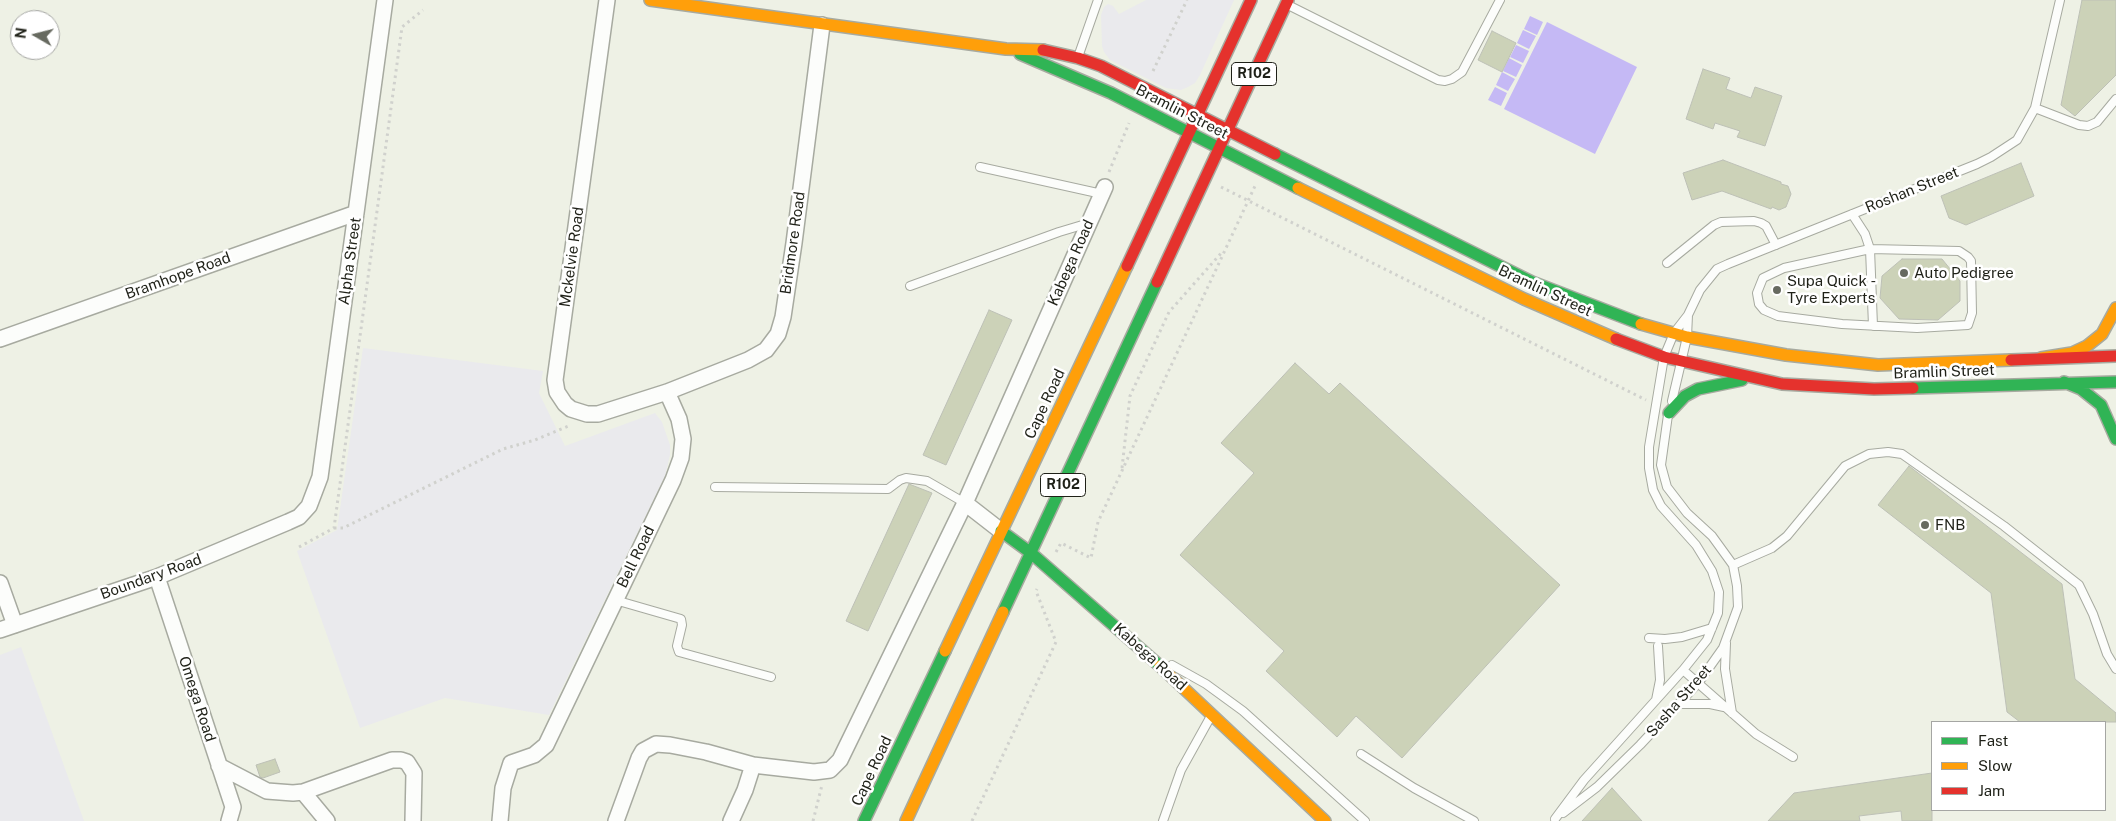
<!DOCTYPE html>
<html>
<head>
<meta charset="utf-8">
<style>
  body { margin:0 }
  #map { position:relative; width:2116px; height:821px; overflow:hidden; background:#eef1e5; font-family:"Public Sans",sans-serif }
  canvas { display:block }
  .legend { position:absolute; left:1931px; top:721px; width:175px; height:90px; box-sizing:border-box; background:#fff; border:1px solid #a5a6a3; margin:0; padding:6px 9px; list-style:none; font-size:15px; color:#1f2118 }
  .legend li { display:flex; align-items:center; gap:10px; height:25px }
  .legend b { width:25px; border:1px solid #a5a6a3 }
  .north { position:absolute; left:10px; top:10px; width:50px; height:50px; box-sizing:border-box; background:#fff; border:1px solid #a5a6a3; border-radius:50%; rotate:278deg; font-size:14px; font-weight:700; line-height:20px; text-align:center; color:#1f2118 }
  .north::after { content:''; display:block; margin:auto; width:18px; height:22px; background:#676a60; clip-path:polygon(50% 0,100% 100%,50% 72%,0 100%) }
</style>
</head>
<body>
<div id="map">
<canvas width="2116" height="821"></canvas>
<ul class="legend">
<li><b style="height:6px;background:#30b455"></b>Fast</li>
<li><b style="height:6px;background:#ff9f0a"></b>Slow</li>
<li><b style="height:6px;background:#e5322d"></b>Jam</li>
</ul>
<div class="north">N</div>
</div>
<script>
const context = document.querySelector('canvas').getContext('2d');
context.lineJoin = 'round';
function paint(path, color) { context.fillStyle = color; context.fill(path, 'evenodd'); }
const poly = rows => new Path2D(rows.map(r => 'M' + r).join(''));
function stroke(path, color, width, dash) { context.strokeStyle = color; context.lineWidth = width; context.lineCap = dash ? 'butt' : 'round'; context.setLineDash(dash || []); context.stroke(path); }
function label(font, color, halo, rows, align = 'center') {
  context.font = font + ' "Public Sans",sans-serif'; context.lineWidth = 5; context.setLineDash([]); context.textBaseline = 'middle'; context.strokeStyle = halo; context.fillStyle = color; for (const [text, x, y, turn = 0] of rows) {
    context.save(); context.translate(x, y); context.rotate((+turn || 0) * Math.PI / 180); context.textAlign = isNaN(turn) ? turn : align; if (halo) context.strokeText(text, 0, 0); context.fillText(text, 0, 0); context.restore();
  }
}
paint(poly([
  [1146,0,1234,0,1200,75,1195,83,1188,87,1181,90,1166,88,1110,60,1104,52,1102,46,1101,15,1104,7,1108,4,1113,6,1119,14],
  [363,348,543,371,539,393,565,446,655,413,662,422,670,445,670,455,665,476,549,715,445,698,360,728,297,551,337,530],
  [21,647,84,821,0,821,0,655]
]), '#eaeaed');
paint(poly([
  [1530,16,1543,22,1537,35,1524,29],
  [1547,22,1637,67,1595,154,1504,109],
  [1523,30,1536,36,1529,49,1517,43],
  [1516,45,1529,51,1523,63,1510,57],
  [1509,58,1522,65,1516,77,1503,71],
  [1502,72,1515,79,1508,91,1496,85],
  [1495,87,1507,93,1501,106,1488,100]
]), '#c5b9f5');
const building = poly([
  [2082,0,2116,0,2116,75,2075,116,2061,105,2082,0],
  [1492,31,1516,43,1502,72,1478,60,1492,31],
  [1703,69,1730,78,1726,89,1751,98,1755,87,1782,96,1765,146,1737,137,1740,131,1715,123,1713,129,1686,119,1703,69],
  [1723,160,1781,182,1781,184,1788,186,1791,194,1786,207,1779,210,1772,207,1771,209,1722,191,1692,200,1683,173,1723,160],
  [2021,163,2034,196,1966,225,1949,218,1941,196,2021,163],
  [1902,259,1942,259,1960,281,1960,301,1938,320,1899,319,1880,298,1882,276,1902,259],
  [989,310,1012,320,946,465,923,455,989,310],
  [1295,363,1329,394,1340,383,1560,585,1402,758,1356,716,1337,737,1266,671,1284,651,1180,555,1254,473,1221,443,1295,363],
  [1909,466,2062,584,2075,679,2116,713,2116,722,2020,722,2007,712,1991,593,1878,505,1909,466],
  [909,484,932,493,868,631,846,621,909,484],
  [275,759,280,772,263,778,260,777,256,765,275,759],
  [1932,773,1932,821,1902,821,1901,811,1859,816,1860,821,1768,821,1794,793,1932,773],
  [1612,788,1642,821,1582,821,1612,788]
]);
paint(building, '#ccd2b8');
stroke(building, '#bdc0b6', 1);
const lane = poly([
  [1288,5,1438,80,1445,81,1452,79,1462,72,1500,0],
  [1078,57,1098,0],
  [2035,108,2079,125,2088,126,2097,122,2116,99],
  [980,167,1102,194],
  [1852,214,1865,234,1870,249,1873,326],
  [1870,249,1959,251,1968,257,1971,261,1972,313,1968,325,1917,328,1842,324,1778,316,1764,310,1759,304,1757,293,1763,278,1784,268,1870,249],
  [1667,263,1714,225,1721,222,1754,221,1761,223,1766,226,1776,245],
  [910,286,1059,232,1089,223],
  [1672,401,1687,337,1688,315],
  [715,487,888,489,900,480,906,478,927,481,965,503],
  [1733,565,1772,548,1787,536,1845,466,1869,454,1888,452,1902,454,2004,526,2079,585,2093,614,2107,654,2116,669],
  [615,600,681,619,682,625,677,646,679,652,771,677],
  [1649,638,1665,639,1682,637,1712,628],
  [1726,643,1725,669,1732,713],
  [1172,665,1206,684,1243,711,1365,821],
  [1683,670,1756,734,1793,757],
  [1656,700,1660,680,1658,646],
  [1679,704,1710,704,1724,707],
  [1361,754,1414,788,1474,821],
  [1563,813,1597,787,1640,745,1699,682,1723,648,1738,607,1737,586,1733,565,1712,536,1687,513,1667,487,1661,465,1668,415],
  [1555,819,1584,780,1683,670,1707,640,1718,613,1719,592,1712,571,1696,545,1661,506,1653,490,1649,468,1649,447,1664,357,1674,333,1688,315,1700,290,1717,269,1728,264,1977,164,1991,157,2017,140,2035,108,2060,0],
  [1163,821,1181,770,1211,716]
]);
const street = poly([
  [607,0,555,380,557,392,565,404,571,409,587,414,598,414,667,392,748,360,766,350,778,334,783,317,794,243,822,25],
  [0,339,356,213],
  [965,503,1001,531],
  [157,577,233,807,229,821],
  [0,583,15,625],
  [0,630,157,577,288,522,299,517,309,506,320,477,385,0],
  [219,766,267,791,293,793,303,792,392,760,401,760,407,762,414,773,413,821],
  [303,792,327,821],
  [500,821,503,788,511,763,534,755,546,745,673,480,681,458,683,439,679,419,667,392],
  [616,821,639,758,643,751,656,744,670,745,706,752,753,765,814,772,830,770,840,760,965,503,1105,187],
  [731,821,745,790,753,765]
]);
const fast = poly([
  [1020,54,1111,93,1298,188],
  [1275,154,1532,282,1641,324],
  [2064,382,2081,389,2101,405,2116,439],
  [1913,388,2116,382],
  [1669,413,1685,396,1698,389,1742,380],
  [1001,531,1031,553,1160,666],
  [1003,612,1157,282],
  [864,821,945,651]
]);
const slow = poly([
  [650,0,1006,49,1043,50],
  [1298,188,1524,299,1616,339],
  [1641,324,1687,337,1786,355,1878,365,2011,360],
  [2041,358,2072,353,2087,346,2102,334,2116,308],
  [945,651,1127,266],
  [1160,666,1325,821],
  [906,821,1003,612]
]);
const jam = poly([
  [1043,50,1078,58,1101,66,1275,154],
  [1127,266,1251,0],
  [1157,282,1288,0],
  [1616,339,1664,357,1782,384,1874,389,1913,388],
  [2011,360,2116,356]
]);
stroke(lane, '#a7aaa0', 10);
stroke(street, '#a7aaa0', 18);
stroke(fast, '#a7aaa0', 14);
stroke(slow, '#a7aaa0', 14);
stroke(jam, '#a7aaa0', 14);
stroke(poly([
  [1153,71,1187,0],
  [1109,172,1129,123],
  [1221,187,1646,400],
  [1122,468,1130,396,1169,312,1223,251],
  [334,528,343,528,503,449,535,440,571,425],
  [299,547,334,528,402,27,423,10],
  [1056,552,1061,543,1091,558,1098,522,1255,186],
  [813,821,822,785],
  [972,821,1056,642,1036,591,1037,589]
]), '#d0d1cd', 3, [2.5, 4]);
stroke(lane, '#fcfdfb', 8);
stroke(street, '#fcfdfb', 15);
stroke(fast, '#30b455', 11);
stroke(slow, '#ff9f0a', 11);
stroke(jam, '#e5322d', 11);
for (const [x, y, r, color] of [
  [1904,273,5,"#676a60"],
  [1777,290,5,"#676a60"],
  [1925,525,5,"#676a60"]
]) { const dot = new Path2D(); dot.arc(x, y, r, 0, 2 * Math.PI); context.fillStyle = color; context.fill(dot); stroke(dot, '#fff', 2); }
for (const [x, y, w] of [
  [1254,74,45],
  [1063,485,45]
]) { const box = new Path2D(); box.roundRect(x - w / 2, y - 11.5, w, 23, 4); context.fillStyle = '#fff'; context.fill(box); stroke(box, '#1f2118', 1); }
label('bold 14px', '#1f2118', null, [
  ["R102",1254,74],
  ["R102",1063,485]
]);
label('15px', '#1f2118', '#fff', [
  ["Bramlin Street",1182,112,27],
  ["Roshan Street",1912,190,-22],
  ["Bridmore Road",793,243,-82],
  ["Mckelvie Road",572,257,-82],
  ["Alpha Street",350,261,-82],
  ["Kabega Road",1071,263,-66],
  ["Bramhope Road",178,276,-20],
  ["Bramlin Street",1545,291,25],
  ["Bramlin Street",1944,372,-2],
  ["Cape Road",1045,404,-65],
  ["Bell Road",636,557,-64],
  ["Boundary Road",151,577,-20],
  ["Kabega Road",1150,657,42],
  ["Omega Road",197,699,72],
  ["Sasha Street",1679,701,-49],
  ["Cape Road",872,771,-65]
]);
label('15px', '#1f2118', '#fff', [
  ["Auto Pedigree",1914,273],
  ["Supa Quick -",1787,281],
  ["Tyre Experts",1787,298],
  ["FNB",1935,525]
], 'left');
</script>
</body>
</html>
